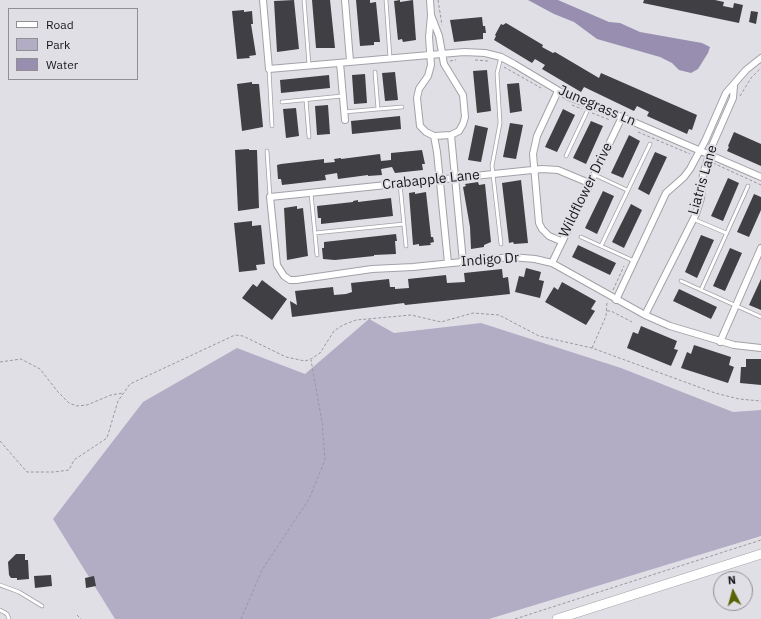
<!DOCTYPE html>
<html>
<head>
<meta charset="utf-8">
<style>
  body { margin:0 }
  #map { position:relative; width:761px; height:619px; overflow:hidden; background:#e1dfe6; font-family:"IBM Plex Sans",sans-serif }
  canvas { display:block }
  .legend { position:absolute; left:8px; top:8px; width:130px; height:72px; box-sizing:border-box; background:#e1dfe6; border:1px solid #918f94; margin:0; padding:5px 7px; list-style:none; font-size:12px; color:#181719 }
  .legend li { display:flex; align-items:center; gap:8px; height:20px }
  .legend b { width:20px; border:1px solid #918f94 }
  .north { position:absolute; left:713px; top:571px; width:40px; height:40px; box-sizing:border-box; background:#e1dfe6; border:1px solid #918f94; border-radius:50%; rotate:354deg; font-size:11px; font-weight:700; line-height:16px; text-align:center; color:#181719 }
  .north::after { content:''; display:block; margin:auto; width:14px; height:18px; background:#5a6404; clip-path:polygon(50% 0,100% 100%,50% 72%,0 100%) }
</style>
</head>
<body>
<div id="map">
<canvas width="761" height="619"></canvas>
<ul class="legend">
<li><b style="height:5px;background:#fff"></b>Road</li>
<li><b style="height:11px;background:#b2acc5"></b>Park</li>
<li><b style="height:11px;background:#988fb0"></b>Water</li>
</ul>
<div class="north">N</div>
</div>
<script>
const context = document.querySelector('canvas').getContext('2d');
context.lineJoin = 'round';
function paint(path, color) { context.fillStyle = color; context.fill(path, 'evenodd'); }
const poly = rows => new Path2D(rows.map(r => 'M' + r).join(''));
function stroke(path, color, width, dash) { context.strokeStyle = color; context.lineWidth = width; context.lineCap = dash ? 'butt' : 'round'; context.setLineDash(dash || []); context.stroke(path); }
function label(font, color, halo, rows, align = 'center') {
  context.font = font + ' "IBM Plex Sans",sans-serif'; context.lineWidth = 4; context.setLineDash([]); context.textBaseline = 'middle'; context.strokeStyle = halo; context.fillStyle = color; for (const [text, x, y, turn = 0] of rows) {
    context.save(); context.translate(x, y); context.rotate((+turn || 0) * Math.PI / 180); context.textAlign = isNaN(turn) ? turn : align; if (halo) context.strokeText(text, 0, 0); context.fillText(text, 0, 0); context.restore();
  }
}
paint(poly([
  [369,319,394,333,481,323,621,368,733,412,761,410,761,536,489,619,115,619,53,519,143,402,237,348,305,374]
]), '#b2acc5');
paint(poly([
  [528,0,558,0,609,22,620,23,640,32,702,43,710,47,708,53,698,69,691,73,679,70,672,63,660,57,597,39,574,22,554,14]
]), '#988fb0');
paint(poly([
  [294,0,299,49,277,52,274,1],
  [312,0,330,0,335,48,316,48],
  [356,0,370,0,370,3,376,2,380,42,374,42,374,45,360,46],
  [400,0,400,2,413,0,416,40,403,42,402,39,398,40,394,1],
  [644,0,715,0,724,2,723,6,733,8,734,3,743,5,739,23,643,3],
  [244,10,244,12,252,11,253,24,251,24,256,55,249,56,250,58,237,59,232,11],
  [751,11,758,12,756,24,749,22],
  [482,17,483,26,485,26,486,33,483,33,483,39,454,42,450,20],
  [506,23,543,45,542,47,553,53,555,52,599,78,601,73,697,115,692,130,689,129,687,134,647,116,649,112,637,106,634,111,584,87,581,92,542,69,545,65,535,59,532,63,494,40,496,36,495,35,501,24,503,25],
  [487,70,491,111,477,113,473,71],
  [395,72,398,100,385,101,382,73],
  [365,74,367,103,354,104,352,75],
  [329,75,330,88,281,93,280,80],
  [252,82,252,84,259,84,263,127,242,131,237,84],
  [519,83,522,111,510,113,507,84],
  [328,105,330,134,317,135,315,106],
  [296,108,299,136,286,138,283,109],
  [563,109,575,115,557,152,545,147],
  [400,116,401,129,352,134,351,121],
  [591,121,603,126,586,164,573,158],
  [510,123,523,125,516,159,503,157],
  [475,125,488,128,481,162,468,160],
  [734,132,761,144,761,166,727,151,729,147,728,146],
  [629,135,640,141,623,178,611,173],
  [249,149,249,150,257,150,259,208,238,211,235,150],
  [422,150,425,164,422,164,423,170,395,173,392,167,381,169,382,175,368,176,368,175,338,179,337,173,325,175,326,180,282,185,281,179,278,179,277,165,281,164,324,159,324,163,335,162,334,159,341,158,341,159,380,154,381,161,391,160,391,153],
  [655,152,667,157,649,195,638,189],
  [728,178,739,183,723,221,711,216],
  [521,180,528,243,514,244,513,242,509,243,502,183],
  [478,182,479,185,485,184,491,242,484,245,484,247,471,249,470,227,463,187,466,186,465,184],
  [603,191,614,196,597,234,585,228],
  [415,192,415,194,426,192,431,237,433,237,434,242,430,243,431,245,419,246,419,244,413,245,409,193],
  [754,194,761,197,761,210,749,237,737,232],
  [391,198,393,216,321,224,321,218,318,218,317,206,353,202,353,201,358,200,358,202],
  [631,204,642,210,624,248,612,242],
  [297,206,297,209,303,208,308,256,287,260,284,208],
  [252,221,252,226,261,225,265,264,256,265,257,270,239,272,234,223],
  [396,234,397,241,395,241,396,254,374,255,374,256,335,260,323,259,322,248,324,248,324,242],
  [701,235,714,240,697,278,685,272],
  [578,245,616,263,610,275,572,257],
  [730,248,742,253,725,291,713,286],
  [526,268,541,272,539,280,544,281,540,298,515,292,519,276,524,277],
  [502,269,503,278,508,277,510,294,405,305,404,303,292,317,290,301,297,305,295,291,333,287,334,295,346,294,352,292,351,283,389,279,390,287,395,287,395,289,409,288,408,279,446,275,447,283,465,282,464,273],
  [761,279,761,310,749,305],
  [262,280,287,299,272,320,242,298,253,284,257,287],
  [562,282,596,301,591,309,595,311,586,325,545,302,554,287,558,290],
  [679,289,717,307,711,319,673,301],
  [641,326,677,341,674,349,678,350,671,366,627,348,633,332,638,334],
  [694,345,731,357,729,365,734,367,728,383,681,368,687,352,691,354],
  [746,359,761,359,761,385,740,383,741,367,746,367],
  [16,554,25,554,25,560,28,560,29,579,17,580,17,578,11,578,9,575,8,562],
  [51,575,52,586,35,588,34,576],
  [94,576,96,586,86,588,85,578]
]), '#403f44');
const lane = poly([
  [304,0,309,65],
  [386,0,390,58],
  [269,69,272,126],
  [375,72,378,109],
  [306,100,309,137],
  [282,102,342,96],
  [344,112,402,107],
  [267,151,270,197],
  [566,156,590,105],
  [595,175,627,190],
  [400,184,406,246],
  [311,193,317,255],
  [693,219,726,233],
  [315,233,404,224],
  [581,237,634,261],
  [501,244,492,166,500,123,497,73,501,57],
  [601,246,650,144],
  [681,281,761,317],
  [701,290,748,186],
  [0,585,19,592,42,606],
  [0,610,7,614,9,619]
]);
const street = poly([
  [263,0,269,69,464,52,485,53,501,57,514,64,569,97,622,117,761,177],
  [345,0,350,61],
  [430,0,431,15,429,37,431,65,428,76,419,89,417,98,420,126,426,132,434,136,437,152,448,263],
  [431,15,439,36,444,64,463,95,465,117,463,124,459,131,451,135,463,262],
  [340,63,345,120],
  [558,91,537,136,533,154,539,223,542,229,549,236,561,241],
  [434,136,451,135],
  [589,183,558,170,542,169,270,197,277,265,284,276,290,280,296,280,372,269,413,267,511,257,535,259,552,263,645,315,670,326,734,345,761,348],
  [552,263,622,117],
  [616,300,666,193,684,177,690,169,705,141,726,93,746,70,761,58],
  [645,315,696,214,701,198,703,174,712,146,733,98,734,86],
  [720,342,761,248]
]);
const primary = poly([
  [557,619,761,554]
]);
stroke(lane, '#a3a1a7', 4.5);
stroke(street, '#a3a1a7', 8);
stroke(primary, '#a3a1a7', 10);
stroke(poly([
  [438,0,442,25],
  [475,60,488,61],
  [450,61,456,60],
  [504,67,541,88],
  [740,96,751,78,761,68],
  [572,105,582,109],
  [592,113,610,120],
  [638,132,690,154],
  [713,163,761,185],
  [613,290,624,266],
  [607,311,611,311,632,322],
  [592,348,606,316,607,302],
  [0,362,21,359,40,369,58,392,69,403,77,406,87,405,111,395,123,393],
  [0,441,27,472,54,472,69,470,74,460,107,438,118,401,130,384,235,335,243,336,286,357,305,361,311,359,320,353,334,331,343,325,356,320,411,315,441,322,473,313,499,315,539,336,592,348,715,393,739,399,761,401],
  [77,615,81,619],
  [241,619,262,570,309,499,325,460,322,422,311,360],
  [515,619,761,540]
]), '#9a989e', 1, [3, 2]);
stroke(lane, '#fff', 3);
stroke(street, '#fff', 6);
stroke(primary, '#fff', 9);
label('14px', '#181719', '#e1dfe6', [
  ["Junegrass Ln",597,106,23],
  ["Crabapple Lane",431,180,-6],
  ["Liatris Lane",703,180,-74],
  ["Wildflower Drive",586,190,-64],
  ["Indigo Dr",490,260,-4]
]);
</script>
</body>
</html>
